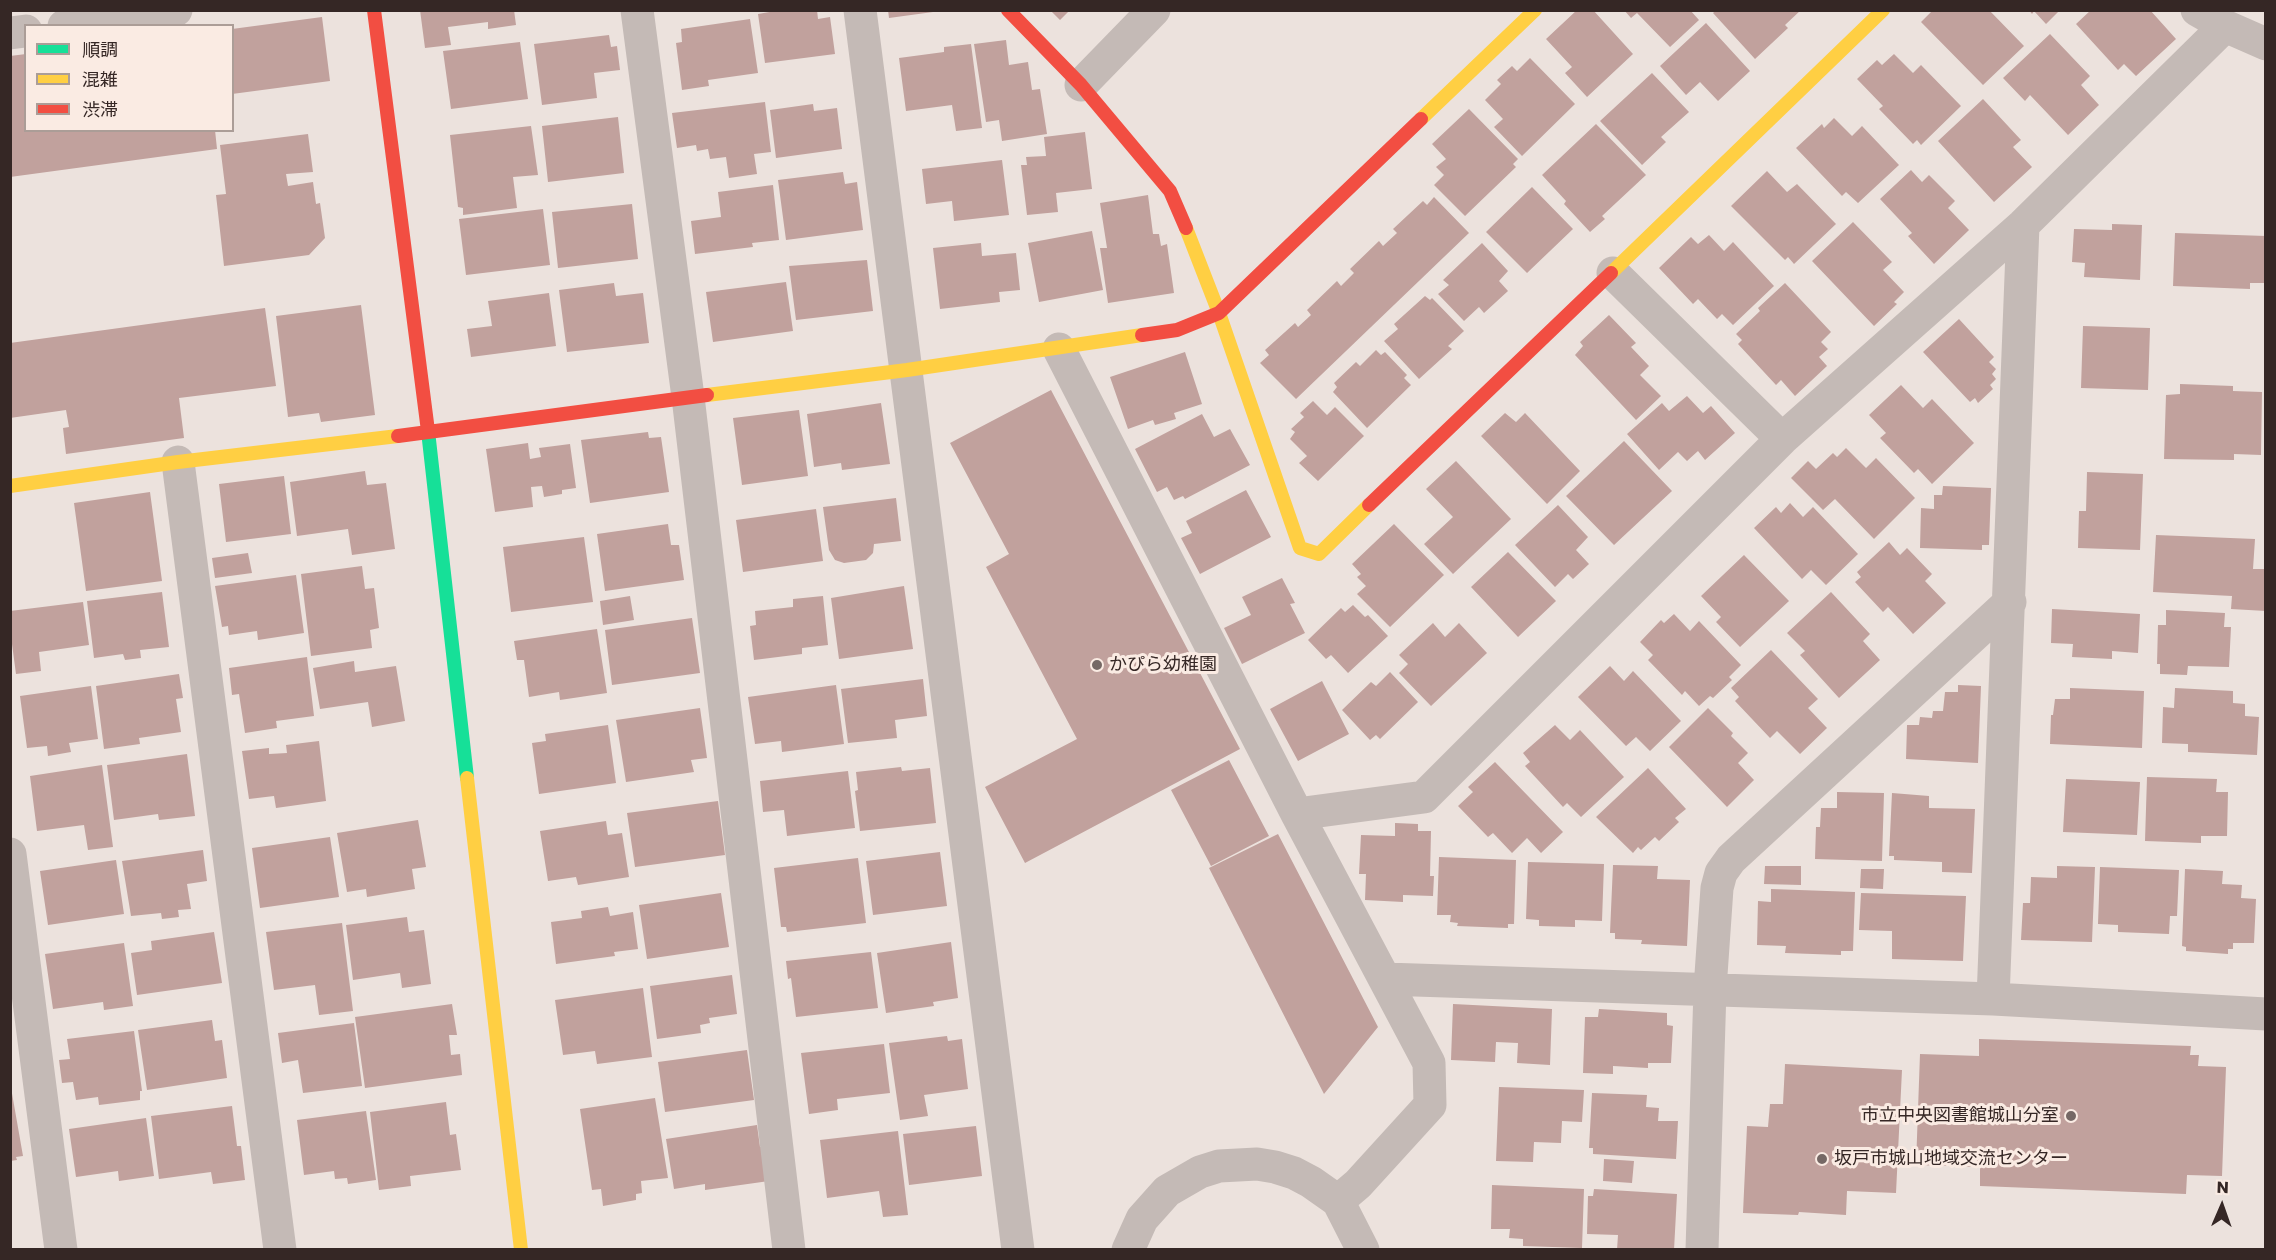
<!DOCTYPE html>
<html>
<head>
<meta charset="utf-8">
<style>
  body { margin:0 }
  #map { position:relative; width:2276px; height:1260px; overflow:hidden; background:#ece2dd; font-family:Poppins,"Noto Sans JP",sans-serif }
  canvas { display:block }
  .frame { position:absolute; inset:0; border:12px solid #352725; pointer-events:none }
  .legend { position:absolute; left:24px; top:24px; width:210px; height:108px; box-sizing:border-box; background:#faebe3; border:2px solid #ab9d97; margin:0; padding:8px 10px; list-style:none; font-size:18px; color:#352725 }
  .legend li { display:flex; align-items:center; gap:12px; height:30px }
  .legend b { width:30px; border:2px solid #ab9d97 }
  .north { position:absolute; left:2192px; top:1176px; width:60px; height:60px; -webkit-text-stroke:4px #faebe3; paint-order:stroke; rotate:2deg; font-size:16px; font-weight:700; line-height:24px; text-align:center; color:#352725 }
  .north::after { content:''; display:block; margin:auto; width:21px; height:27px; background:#352725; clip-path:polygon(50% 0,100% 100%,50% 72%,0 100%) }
</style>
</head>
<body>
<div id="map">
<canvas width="2276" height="1260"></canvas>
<div class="frame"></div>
<ul class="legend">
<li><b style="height:8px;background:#16e098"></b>順調</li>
<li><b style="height:8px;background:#ffcf43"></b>混雑</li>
<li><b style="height:8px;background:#f24e42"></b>渋滞</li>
</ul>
<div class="north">N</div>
</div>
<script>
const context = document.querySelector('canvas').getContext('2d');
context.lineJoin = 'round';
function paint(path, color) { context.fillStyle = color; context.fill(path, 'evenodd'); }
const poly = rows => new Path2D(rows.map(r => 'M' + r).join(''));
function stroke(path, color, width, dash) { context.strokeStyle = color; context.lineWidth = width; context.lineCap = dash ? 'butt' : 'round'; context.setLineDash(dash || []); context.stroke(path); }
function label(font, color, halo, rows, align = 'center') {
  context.font = font + ' Poppins,"Noto Sans JP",sans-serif'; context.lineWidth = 6; context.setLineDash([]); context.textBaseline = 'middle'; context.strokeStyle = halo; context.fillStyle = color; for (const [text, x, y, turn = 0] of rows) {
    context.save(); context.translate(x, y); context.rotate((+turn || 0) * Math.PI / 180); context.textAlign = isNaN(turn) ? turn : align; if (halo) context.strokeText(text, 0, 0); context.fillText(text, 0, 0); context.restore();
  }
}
paint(poly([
  [420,10,514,10,516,25,488,29,488,22,448,27,451,45,425,48],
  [781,10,817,10,818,19,830,17,835,54,765,63,758,14],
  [888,10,933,10,933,12,889,18],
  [1050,10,1070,10,1060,20],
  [1577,10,1593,10,1633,54,1587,97,1565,73,1572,67,1546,39],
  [1624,10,1690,10,1699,20,1670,47,1637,13,1631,18],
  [1716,10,1801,10,1785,25,1788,28,1755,59,1713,13],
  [1933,10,1989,10,2024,46,1983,85,1921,22],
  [2029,10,2060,10,2046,24,2034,11,2032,14],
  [2091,10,2150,10,2176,39,2136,76,2124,64,2118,70,2076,24],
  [322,17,330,81,232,94,232,29],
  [750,19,758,73,708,80,709,86,682,90,676,43,682,42,681,29],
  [1706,23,1750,71,1718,101,1700,82,1686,95,1660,66],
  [2050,34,2090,76,2081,85,2099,105,2068,135,2030,95,2025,101,2003,78],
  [609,35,611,47,617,46,620,70,594,73,597,98,542,105,534,44],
  [1006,40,1009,65,1028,62,1032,90,1040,89,1047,134,1002,141,999,120,986,122,974,44],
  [520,42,528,99,451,109,443,51],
  [971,44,982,128,956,131,952,105,906,111,899,58,944,52,944,47],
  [26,54,26,130,215,130,217,149,10,177,10,56],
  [1894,54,1913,73,1921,65,1961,106,1921,145,1917,140,1913,144,1879,109,1883,106,1857,79,1877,60,1882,65],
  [1530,58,1575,104,1522,156,1494,127,1503,119,1485,100,1501,84,1497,80,1512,66,1517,71],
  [1652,73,1689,112,1661,137,1666,142,1642,165,1600,121],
  [1983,99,2021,140,2013,147,2032,167,1994,202,1938,141],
  [765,102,771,152,754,154,757,174,729,178,726,157,710,159,708,149,697,151,696,145,677,148,672,113],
  [813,104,814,111,837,108,842,149,776,158,770,110],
  [1469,109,1518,159,1513,164,1516,167,1465,216,1434,185,1444,175,1436,167,1446,159,1432,144],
  [618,117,624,173,548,182,542,126],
  [1834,118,1852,136,1862,126,1899,165,1858,203,1846,192,1842,196,1796,148,1822,124,1824,128],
  [1596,124,1646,175,1602,216,1605,219,1590,232,1564,204,1566,201,1542,175],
  [531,126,538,175,513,177,517,208,463,215,463,208,458,207,450,135],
  [1085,132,1092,189,1056,193,1058,212,1027,215,1021,165,1027,165,1026,157,1046,156,1044,137],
  [308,134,313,172,286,174,288,186,313,182,316,204,320,203,325,238,309,255,224,266,216,195,226,194,220,145],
  [1002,160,1009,215,954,221,952,201,926,204,922,169],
  [1911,170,1922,182,1929,175,1955,201,1948,208,1969,230,1934,264,1908,236,1912,233,1880,199],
  [1767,171,1787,192,1797,184,1836,224,1794,264,1788,257,1785,260,1731,206],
  [843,172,845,184,857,182,863,230,786,240,778,180],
  [773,185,779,240,752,243,753,247,695,254,691,221,721,217,718,192],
  [1532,187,1573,229,1527,273,1486,232],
  [1148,195,1153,234,1159,234,1161,246,1167,244,1174,293,1108,303,1100,248,1107,248,1100,203],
  [1434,197,1469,233,1296,399,1260,363,1269,355,1265,350,1295,323,1298,327,1311,315,1307,310,1337,281,1341,286,1354,273,1350,269,1379,241,1383,246,1397,233,1393,229,1423,201,1427,205],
  [632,204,638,259,558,268,552,212],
  [543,209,550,265,466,275,459,219],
  [1853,222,1892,262,1883,270,1904,292,1894,302,1897,304,1874,326,1812,261],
  [2112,224,2142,225,2140,280,2084,277,2085,263,2072,262,2074,229,2112,230],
  [1092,231,1103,290,1039,302,1028,243],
  [2175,233,2266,236,2266,283,2250,283,2250,289,2173,286],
  [1709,235,1724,251,1733,242,1774,286,1733,325,1722,314,1717,319,1698,299,1693,304,1659,268,1691,237,1698,244],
  [981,243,982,256,1016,253,1020,290,999,292,1000,302,940,309,933,248],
  [1482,243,1508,271,1499,281,1508,291,1484,313,1479,307,1464,321,1438,294,1449,285,1443,280],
  [867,260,873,311,796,320,789,266],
  [786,282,793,331,713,342,706,292],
  [614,283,616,296,643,293,649,343,567,352,559,290],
  [1785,283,1831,332,1821,342,1828,349,1819,357,1827,366,1795,396,1781,380,1776,385,1738,344,1742,340,1736,334,1760,311,1758,308],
  [549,293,556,346,471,357,467,329,492,326,488,301],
  [1425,296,1430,300,1432,298,1464,331,1448,346,1452,349,1419,379,1384,341,1398,329,1394,324],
  [361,305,375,415,321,422,319,413,288,417,276,316],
  [265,308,276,386,179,398,184,438,66,454,63,428,69,427,66,410,10,418,10,343],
  [1609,315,1636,343,1631,347,1649,366,1640,375,1661,396,1636,420,1575,355,1583,346,1580,342],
  [1959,319,1994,357,1989,362,1996,369,1992,374,1996,379,1990,385,1993,389,1978,403,1975,398,1970,402,1923,352],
  [2083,326,2150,328,2148,390,2081,388],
  [1376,350,1381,355,1385,352,1407,375,1404,378,1411,385,1367,428,1333,392,1337,387,1334,383,1356,362,1360,366],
  [1185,352,1202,404,1174,413,1176,419,1155,425,1153,420,1128,429,1110,377],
  [2180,384,2233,386,2233,391,2262,392,2261,455,2234,454,2234,460,2164,459,2166,395,2180,394],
  [1901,385,1923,408,1932,399,1974,443,1932,484,1918,469,1914,473,1880,438,1886,433,1869,415],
  [1051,390,1240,749,1025,863,985,787,1077,739,986,567,1009,554,950,443],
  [1687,396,1703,413,1711,406,1735,433,1705,460,1698,451,1687,461,1678,452,1659,470,1627,434,1662,403,1669,411],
  [1313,401,1327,415,1335,407,1364,436,1318,481,1299,463,1307,456,1290,439,1295,432,1291,429,1304,417,1300,413],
  [881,403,890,464,842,470,841,463,814,467,807,414],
  [799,410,808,476,742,485,733,418],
  [1505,413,1516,422,1525,413,1580,471,1547,504,1481,436],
  [1202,414,1214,437,1230,429,1250,465,1185,499,1183,496,1174,500,1167,487,1157,492,1135,449],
  [648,432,649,438,661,437,669,492,590,503,581,440],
  [1624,441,1672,491,1614,545,1566,496],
  [528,443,530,459,541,457,539,448,570,444,576,488,562,490,562,494,544,497,542,486,531,487,533,507,495,512,486,449],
  [1846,448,1866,468,1876,458,1915,498,1874,539,1835,499,1823,510,1791,478,1808,461,1816,469,1833,453,1837,457],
  [1456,461,1511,519,1453,574,1424,544,1453,517,1426,489],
  [365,471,367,485,386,483,395,549,352,555,348,529,297,536,290,482],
  [2087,472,2143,474,2140,550,2078,548,2079,511,2086,511],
  [284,476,291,534,226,542,219,484],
  [1943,486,1991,488,1989,545,1982,545,1982,550,1920,548,1921,508,1934,509,1934,495,1942,495],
  [1246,490,1271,537,1200,574,1181,538,1192,533,1186,521],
  [150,492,162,581,86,591,74,503],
  [896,498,901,541,874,544,873,553,866,560,844,563,835,560,829,550,823,507],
  [1790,503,1803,517,1813,507,1858,554,1826,585,1811,570,1802,579,1754,528,1776,507,1781,513],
  [1558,505,1588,537,1576,550,1589,564,1573,579,1568,574,1555,587,1515,545],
  [816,509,823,561,743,572,736,520],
  [668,524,671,545,679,545,684,580,605,591,597,534],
  [1394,524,1444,575,1390,627,1357,594,1366,586,1357,577,1361,574,1352,564],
  [2156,535,2255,539,2253,569,2266,569,2266,611,2231,609,2232,596,2153,592],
  [584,537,593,602,511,612,503,547],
  [1889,542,1900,555,1907,548,1932,574,1925,581,1946,603,1913,634,1888,607,1883,612,1855,582,1861,577,1857,572],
  [1508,552,1556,601,1518,637,1471,587],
  [248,553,252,573,215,578,212,558],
  [1744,555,1789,601,1740,647,1716,622,1721,617,1701,596],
  [362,566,365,589,374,588,379,628,370,630,372,648,311,656,301,574],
  [296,575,304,633,258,640,257,631,229,635,228,626,222,627,215,586],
  [1282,578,1295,603,1290,604,1305,633,1242,664,1224,628,1251,615,1242,597],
  [904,586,913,649,839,659,831,598],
  [162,592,169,647,140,650,141,658,125,660,123,654,94,658,87,601],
  [1831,592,1870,634,1863,641,1880,660,1839,698,1800,655,1805,651,1787,633],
  [630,596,634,620,603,625,600,601],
  [823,596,828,645,802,648,802,654,754,660,750,626,756,625,755,611,793,607,793,599],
  [83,602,89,645,39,652,41,671,16,674,10,629,10,611],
  [1353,605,1365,617,1368,615,1388,636,1348,673,1331,655,1326,659,1308,640,1341,608,1345,612],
  [2052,609,2140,614,2138,653,2112,651,2112,659,2072,657,2073,644,2051,643],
  [2166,610,2225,613,2224,627,2231,627,2229,667,2188,666,2187,675,2160,674,2160,664,2157,664,2158,625,2166,625],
  [1674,614,1690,631,1699,621,1741,665,1729,677,1732,680,1713,698,1710,696,1699,706,1685,691,1682,695,1648,660,1653,655,1640,642,1661,620,1664,623],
  [692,618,700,673,612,685,605,630],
  [1433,623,1445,637,1459,623,1487,653,1431,706,1399,673,1408,664,1399,655],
  [597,629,607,693,560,700,559,692,529,697,524,660,517,660,514,641],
  [1771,650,1818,699,1808,708,1827,728,1800,754,1777,731,1770,738,1735,701,1739,697,1731,688],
  [307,657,314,716,276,721,277,728,245,733,239,694,232,695,229,668],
  [354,661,355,672,396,666,405,721,372,727,368,702,320,709,313,668],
  [1610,666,1624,681,1633,671,1681,721,1650,751,1636,737,1626,746,1578,697],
  [1390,672,1418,702,1380,739,1376,735,1370,740,1342,710,1371,682,1376,686],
  [179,674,183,698,176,699,181,732,139,738,140,744,104,749,96,686],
  [923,679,927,716,895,720,897,738,848,743,841,689],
  [1322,681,1349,734,1298,761,1270,709],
  [836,685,844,744,782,752,781,741,755,744,748,697],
  [1958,685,1981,686,1978,763,1906,759,1907,725,1919,725,1920,717,1932,718,1933,711,1943,711,1945,692,1958,692],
  [91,686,98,739,69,743,71,752,48,756,47,746,27,748,20,696],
  [2070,688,2144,691,2142,748,2050,744,2051,715,2053,715,2055,699,2070,699],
  [2175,688,2233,691,2233,703,2245,704,2245,716,2259,717,2257,755,2188,752,2188,744,2162,743,2163,707,2174,708],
  [700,708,707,758,691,760,694,772,626,782,616,720],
  [1708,708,1733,733,1731,736,1748,753,1738,763,1754,780,1727,807,1669,747],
  [608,725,616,783,539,794,532,743,546,741,545,734],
  [1555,725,1570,740,1580,730,1624,777,1581,817,1567,803,1563,807,1525,766,1530,762,1523,753],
  [319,741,326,801,276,808,274,796,249,799,242,751,269,748,269,754,287,753,286,745],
  [187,754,195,816,159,820,158,814,114,820,107,765],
  [1229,760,1269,836,1211,866,1171,790],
  [1495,762,1563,832,1541,853,1527,838,1512,853,1493,833,1488,837,1458,806,1473,792,1468,787],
  [102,765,113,847,88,850,84,825,37,831,30,776],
  [901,767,902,771,930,768,936,823,860,831,855,791,858,790,856,772],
  [1648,768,1686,809,1675,818,1679,822,1659,841,1655,837,1641,850,1638,847,1633,853,1596,817],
  [848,771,855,828,787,836,784,810,763,812,760,781],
  [2147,777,2217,779,2216,792,2228,792,2227,836,2201,836,2201,843,2145,841],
  [2066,779,2140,782,2137,835,2063,832],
  [1837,792,1884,793,1882,861,1815,859,1816,827,1820,827,1821,808,1837,808],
  [1892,793,1929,796,1929,808,1975,809,1972,873,1942,872,1942,862,1894,860,1894,856,1889,856],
  [718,801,725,855,635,867,627,813],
  [418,820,426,867,412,869,415,889,367,897,366,889,347,892,337,833],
  [606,821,608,835,622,833,629,877,578,885,576,877,548,881,540,831],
  [1395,823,1418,824,1418,831,1431,831,1430,876,1434,876,1433,896,1403,895,1403,902,1365,900,1366,874,1359,874,1361,835,1395,836],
  [1278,834,1378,1027,1324,1094,1209,868],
  [330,837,339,897,260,908,252,848],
  [203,850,207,881,187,884,191,909,178,910,179,917,162,919,161,913,131,916,122,861],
  [940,852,947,906,873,915,866,861],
  [1439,857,1516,860,1514,924,1508,924,1508,928,1457,926,1458,923,1450,922,1451,915,1437,915],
  [858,858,866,923,787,932,786,927,781,927,774,868],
  [116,860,124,914,48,925,40,871],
  [1528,862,1604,864,1602,921,1575,920,1575,927,1539,926,1539,920,1526,919],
  [1613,865,1658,866,1657,879,1690,880,1687,946,1641,944,1642,940,1615,939,1615,933,1610,933],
  [1765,866,1801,866,1801,885,1764,884],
  [2057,866,2095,867,2092,942,2021,940,2023,903,2030,903,2031,877,2057,878],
  [2100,867,2179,870,2177,916,2170,916,2169,934,2118,932,2118,925,2098,924],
  [1861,869,1884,869,1883,889,1860,888],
  [2185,869,2223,871,2222,884,2242,885,2241,898,2256,899,2254,943,2233,943,2233,949,2228,949,2228,954,2186,951,2186,947,2182,946],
  [1771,889,1855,892,1853,951,1841,951,1841,955,1785,953,1786,946,1757,945,1758,901,1771,902],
  [721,893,729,947,647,959,639,905],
  [1861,893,1966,896,1963,961,1892,959,1892,931,1859,930],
  [608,907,610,916,633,912,638,949,614,952,615,956,556,964,551,922,582,918,581,911],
  [407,917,409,932,424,930,431,984,402,988,400,973,353,980,346,925],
  [342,923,353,1011,319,1015,315,985,274,990,266,932],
  [214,932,222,983,137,995,131,953,152,950,151,941],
  [951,942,958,998,933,1002,934,1006,886,1013,877,953],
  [124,943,133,1006,104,1010,103,1002,53,1009,45,954],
  [871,952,878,1008,796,1017,791,978,788,979,786,961],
  [732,975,737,1014,709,1018,710,1023,700,1025,701,1033,657,1039,650,986],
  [643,988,652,1057,597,1064,595,1051,563,1055,555,1000],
  [452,1004,457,1035,449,1035,451,1055,460,1054,462,1075,365,1088,355,1017],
  [1453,1004,1552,1009,1550,1065,1517,1063,1518,1043,1496,1042,1495,1062,1451,1060],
  [1599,1009,1667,1013,1667,1025,1673,1026,1671,1063,1648,1063,1648,1068,1613,1066,1613,1074,1583,1073,1585,1017,1598,1017],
  [212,1020,215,1041,222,1040,227,1078,147,1090,138,1030],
  [354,1023,362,1086,303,1093,298,1060,282,1063,278,1033],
  [134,1031,142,1091,140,1091,140,1100,99,1105,98,1097,76,1100,73,1082,62,1083,59,1060,70,1059,67,1039],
  [947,1036,948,1041,962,1039,968,1089,924,1095,928,1116,900,1120,889,1043],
  [1979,1039,2191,1046,2190,1055,2199,1055,2198,1066,2226,1067,2222,1176,2187,1175,2186,1194,1980,1186,1980,1167,1916,1165,1920,1054,1979,1056],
  [884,1044,890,1093,837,1099,838,1110,809,1114,801,1053],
  [747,1050,754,1100,665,1112,658,1062],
  [1785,1064,1902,1070,1896,1193,1847,1191,1846,1215,1799,1212,1798,1215,1743,1213,1747,1126,1768,1127,1770,1104,1783,1104],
  [10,1082,23,1156,16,1157,17,1160,10,1161],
  [1499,1087,1584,1090,1582,1122,1562,1121,1561,1143,1534,1142,1533,1162,1496,1161],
  [1592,1093,1647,1095,1646,1107,1659,1108,1658,1121,1678,1121,1676,1159,1593,1154,1593,1148,1589,1148],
  [655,1098,668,1178,641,1181,642,1193,636,1194,636,1200,603,1206,601,1189,592,1190,580,1109],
  [446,1102,450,1135,456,1134,461,1170,410,1176,411,1186,379,1190,370,1112],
  [232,1106,237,1146,241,1146,245,1180,213,1184,211,1172,159,1179,151,1116],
  [366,1111,376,1180,348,1184,347,1178,335,1179,334,1171,304,1175,297,1120],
  [146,1118,154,1176,119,1181,118,1171,76,1177,69,1129],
  [757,1125,760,1147,764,1146,769,1181,705,1190,705,1184,674,1189,666,1139],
  [976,1126,982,1176,909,1185,903,1134],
  [898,1131,908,1215,883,1217,879,1191,827,1198,820,1140],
  [1604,1159,1634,1161,1632,1183,1603,1181],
  [1492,1185,1584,1189,1582,1248,1523,1246,1523,1239,1509,1238,1510,1229,1491,1229],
  [1594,1189,1677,1194,1674,1250,1617,1250,1618,1235,1587,1234,1588,1196,1593,1196]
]), '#c1a19d');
stroke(poly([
  [637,10,688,397,789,1250],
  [860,10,1018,1250],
  [2197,10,2225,26,2266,44],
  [64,26,176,10],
  [10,33,26,31],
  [1081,85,1154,10],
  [1613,273,1782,439],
  [1059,349,1297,814,1429,1063,1430,1105,1358,1184,1338,1201],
  [178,462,280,1250],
  [1297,814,1424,797,1782,439,2023,225,2225,26],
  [10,854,61,1250],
  [1385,979,1993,999,2266,1014],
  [1993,999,2023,225],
  [1128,1250,1142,1219,1167,1191,1200,1172,1219,1166,1257,1164,1275,1167,1294,1173,1311,1182,1338,1201,1363,1250],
  [1702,1250,1710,989,1717,888,1721,873,1731,859,2010,602]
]), '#c4bab6', 33);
stroke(poly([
  [428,431,467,778]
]), '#16e098', 14);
stroke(poly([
  [1421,119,1535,10],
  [1186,228,1219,313,1300,548,1319,554,1369,505],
  [1611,273,1883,10],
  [707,395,907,370,1142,335],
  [10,486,178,462,398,436],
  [467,778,521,1250]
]), '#ffcf43', 14);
stroke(poly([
  [374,10,428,431],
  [1008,10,1081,85,1170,191,1186,228],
  [1142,335,1177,330,1219,313,1421,119],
  [398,436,707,395],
  [1369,505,1611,273]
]), '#f24e42', 14);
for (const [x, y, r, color] of [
  [1097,665,6,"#756865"],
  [2071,1116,6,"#756865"],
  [1822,1159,6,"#756865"]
]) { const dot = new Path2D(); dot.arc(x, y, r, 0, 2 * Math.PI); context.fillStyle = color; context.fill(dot); stroke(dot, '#faebe3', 2); }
label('18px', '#352725', '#faebe3', [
  ["かぴら幼稚園",1109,665],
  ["市立中央図書館城山分室",2059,1116,"right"],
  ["坂戸市城山地域交流センター",1834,1159]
], 'left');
</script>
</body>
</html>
